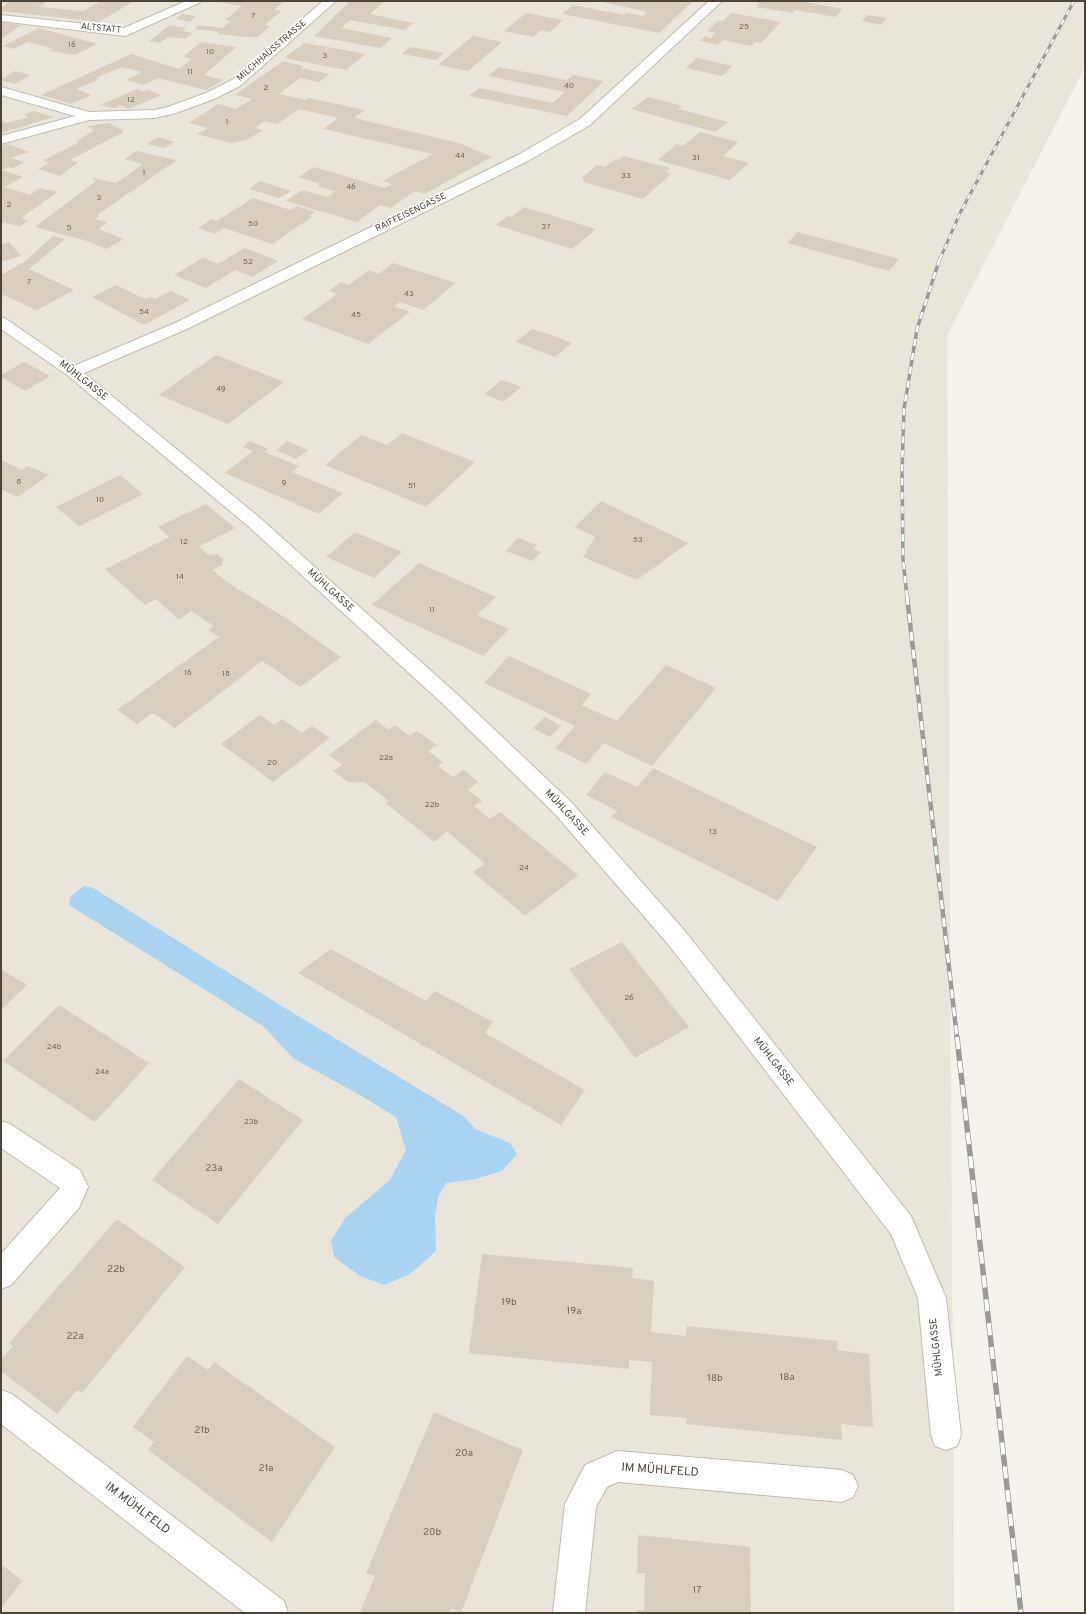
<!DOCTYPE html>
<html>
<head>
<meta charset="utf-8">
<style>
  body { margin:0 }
  #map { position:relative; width:1086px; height:1614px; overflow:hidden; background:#f6f3ec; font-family:Overpass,sans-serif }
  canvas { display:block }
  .frame { position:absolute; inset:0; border:2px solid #4b4439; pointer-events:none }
</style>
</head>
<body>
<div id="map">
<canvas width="1086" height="1614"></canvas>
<div class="frame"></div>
</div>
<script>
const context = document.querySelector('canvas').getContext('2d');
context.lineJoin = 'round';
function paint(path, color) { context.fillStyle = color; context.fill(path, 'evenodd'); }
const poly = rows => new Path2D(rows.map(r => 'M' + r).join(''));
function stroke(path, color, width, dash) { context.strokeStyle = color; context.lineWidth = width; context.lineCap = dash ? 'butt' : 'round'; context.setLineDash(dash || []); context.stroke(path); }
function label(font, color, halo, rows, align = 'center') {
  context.font = font + ' Overpass,sans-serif'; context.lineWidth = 3.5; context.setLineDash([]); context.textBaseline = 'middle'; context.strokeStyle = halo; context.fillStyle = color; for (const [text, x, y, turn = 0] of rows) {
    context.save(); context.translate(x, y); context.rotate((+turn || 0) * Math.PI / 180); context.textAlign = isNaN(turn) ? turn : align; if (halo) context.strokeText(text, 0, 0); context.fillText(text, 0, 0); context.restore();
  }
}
paint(poly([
  [1,1,1085,1,1085,67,947,336,954,1613,1,1613]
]), '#eae5da');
paint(poly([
  [84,886,93,888,285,1008,465,1117,475,1129,510,1143,517,1154,502,1171,476,1179,446,1183,438,1197,435,1215,436,1251,410,1274,384,1285,360,1276,334,1257,331,1241,345,1218,390,1180,406,1150,396,1117,360,1095,294,1059,263,1026,69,905,70,897]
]), '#a9d4f2');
paint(poly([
  [10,1,47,1,39,7,83,11,101,1,134,1,99,22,1,11,1,8],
  [215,1,284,1,274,10,281,11,265,25,270,26,258,37,246,37,217,34,219,32,194,29,199,25,223,28,231,21,225,20,242,6],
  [350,1,385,1,370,14,414,23,404,30,350,20,341,28,392,38,380,48,314,36],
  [598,1,693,1,659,33,562,14,573,5,624,15,627,13,643,16,647,12],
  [753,1,800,1,843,9,835,17,796,10,792,13,757,7,760,3],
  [526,13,563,20,550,32,541,30,533,37,504,31],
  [731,13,781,22,761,43,755,42,751,46,723,40,718,45,700,41,705,36,711,38,716,33,707,31,719,20,723,21],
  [182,14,196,16,190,22,176,19],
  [867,15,887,18,881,25,862,21],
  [1,22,21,25,1,39],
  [170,25,186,28,182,31,193,33,185,39,168,37,160,43,149,41],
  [39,28,97,44,75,55,50,51,54,49,28,42,14,49,3,46],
  [473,36,502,42,468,71,438,65],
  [201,42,236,47,204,75,224,80,206,90,158,78,144,85,127,80,142,72,122,67,96,78,100,79,76,89,91,95,72,104,41,95,131,54,179,69,192,59,183,57],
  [305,43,366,54,346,70,284,58],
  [410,47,444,53,436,60,402,54],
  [697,58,732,66,722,76,686,68],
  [283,61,303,66,301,68,330,74,319,82,300,78,279,94,306,100,309,98,365,110,354,118,459,143,492,157,424,194,415,191,391,208,380,205,357,222,286,201,302,190,327,197,335,191,317,186,320,184,298,177,314,167,385,188,392,184,382,181,433,154,323,129,338,118,299,109,277,124,265,121,255,128,263,130,247,140,230,143,197,134,208,128,189,123,218,104,236,109,252,99,235,95],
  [499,67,567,80,573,75,604,81,567,116,469,96,479,88,553,103,565,92,488,76],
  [15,71,31,75,15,84,1,80],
  [137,89,144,92,149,90,161,95,129,109,120,105,115,108,100,105],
  [648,97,682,106,678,109,728,122,715,132,631,109],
  [34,111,54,117,1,133,1,121,7,123,28,117,24,115],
  [109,123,123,130,122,133,70,160,78,162,60,176,38,169,49,163,43,160,78,143,76,142,94,130,87,126],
  [700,132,738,142,723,156,749,163,730,180,658,160,677,144,683,146],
  [158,137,175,142,164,148,147,144],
  [8,144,29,152,10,158,24,162,13,168,8,167,2,170,23,177,4,187,30,195,40,188,57,192,21,218,29,221,20,226,1,222,2,215,1,215,1,146],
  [137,151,177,160,97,215,100,216,95,219,108,222,98,229,124,239,106,249,84,240,35,227,95,182,93,178,116,183,143,164,124,159],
  [624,156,670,168,666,172,671,174,643,199,584,182,582,178,597,165,605,167,615,159,619,160],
  [260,181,291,191,279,198,249,189],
  [253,198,291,210,297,206,315,212,309,216,312,217,272,244,224,228,215,234,198,228,212,219,217,221],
  [524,207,596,229,572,249,496,225,508,216,512,217],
  [798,232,899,259,889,271,787,243],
  [53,236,65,239,29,269,74,290,37,310,1,294,1,275,24,262],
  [9,242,21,256,1,262,1,245],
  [245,248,278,261,252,277,235,270,206,288,174,275,203,258,218,264],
  [393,263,456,283,423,310,400,302,394,306,410,312,368,344,302,319,337,294,329,291,341,282,348,285,369,270,379,274],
  [116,285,145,299,150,297,155,299,171,291,190,300,144,325,92,297],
  [532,329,551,335,572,343,555,357,516,342],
  [216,355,284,382,228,424,159,395],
  [24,362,50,376,25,391,1,377,1,375],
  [502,380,521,387,503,402,484,394],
  [402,433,475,462,426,507,325,465,361,435,387,445],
  [250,441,268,449,264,452,299,466,292,472,343,493,319,514,225,473,253,451,243,447],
  [287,441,308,450,296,459,276,450],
  [1,460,22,470,28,466,49,475,17,497,1,489],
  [120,475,143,494,79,526,56,507],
  [601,501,688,543,637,580,583,557,595,537,575,527],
  [206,504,235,528,199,546,208,555,217,554,223,559,222,565,212,570,230,584,284,617,341,657,300,687,262,661,175,728,153,713,137,724,117,710,219,637,208,630,214,626,191,611,179,620,156,599,145,605,105,569,169,537,158,527],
  [355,532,402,552,374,578,326,557],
  [518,538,537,545,533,549,541,552,532,561,506,551],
  [419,563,496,597,477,615,509,629,483,656,372,605],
  [509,656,591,694,582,705,617,721,666,665,716,688,652,766,604,743,586,764,555,748,575,726,484,683],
  [260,715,274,725,282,719,302,733,312,726,330,738,273,782,221,744],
  [545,717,561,726,550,737,533,728],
  [376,720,389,730,395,725,410,736,417,731,437,745,428,751,443,762,438,766,453,777,464,770,478,782,468,790,482,801,474,806,490,819,500,812,578,875,525,916,473,872,485,864,447,831,434,842,386,803,389,801,364,782,348,782,333,771,342,765,329,755],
  [653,768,817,847,778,901,611,817,617,811,586,795,605,772,637,787],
  [622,942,689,1027,635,1058,569,969],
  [331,949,426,1001,435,991,493,1022,485,1033,585,1090,561,1125,298,973],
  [1,969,27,985,1,1010],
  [59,1005,149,1063,95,1122,3,1061],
  [239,1079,303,1120,218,1224,152,1180],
  [117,1219,185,1267,82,1393,77,1390,57,1414,1,1371,1,1360,13,1346,9,1343],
  [482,1254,633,1268,632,1278,654,1281,651,1332,686,1336,687,1326,837,1341,837,1350,869,1354,873,1427,841,1424,842,1440,686,1424,687,1418,650,1415,652,1362,629,1360,629,1369,469,1353],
  [187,1356,208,1370,214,1362,335,1447,272,1542,148,1450,154,1442,133,1427],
  [434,1412,523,1450,461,1613,451,1609,450,1613,362,1613,360,1612,375,1576,366,1573],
  [638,1535,750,1547,751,1613,637,1613,637,1610,644,1610,645,1573,637,1573],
  [1,1564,22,1581,1,1608]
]), '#d8cfc1');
const minor = poly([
  [186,1,201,1,199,3,125,36,1,21,1,15,124,28,186,1],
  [323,1,336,1,240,86,214,99,176,113,155,118,89,120,1,144,1,136,75,116,1,95,1,87,89,112,155,110,168,107,206,93,232,80,323,1],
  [709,1,722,1,590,125,528,161,187,329,84,373,260,518,458,695,571,802,684,930,911,1216,946,1298,961,1435,957,1446,946,1450,935,1446,931,1435,918,1298,891,1234,668,944,555,814,444,705,248,526,67,375,1,329,1,317,6,319,74,366,175,323,518,155,580,119,709,1],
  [1,1121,10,1124,80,1170,88,1187,79,1208,11,1285,1,1289,1,1254,60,1188,1,1148,1,1121],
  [1,1390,12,1394,284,1601,288,1613,245,1613,1,1424,1,1390],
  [617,1451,842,1470,853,1475,858,1486,853,1497,842,1502,618,1482,607,1487,596,1507,585,1613,553,1613,565,1504,585,1465,617,1451]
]);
stroke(minor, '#c2bbae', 2);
paint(minor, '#fff');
const railFar3 = poly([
  [940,259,960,213,1074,1]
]);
const railFar2 = poly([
  [907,597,903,559,902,470,904,409,917,329,940,258]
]);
const railFar1 = poly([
  [907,596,957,1038]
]);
const rail = poly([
  [957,1037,1021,1613]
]);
stroke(railFar3, '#9a9a9a', 3);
stroke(railFar2, '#9a9a9a', 3.5);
stroke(railFar1, '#9a9a9a', 4.5);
stroke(rail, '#9a9a9a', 5.5);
stroke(railFar3, '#fff', 2, [5.5]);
stroke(railFar2, '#fff', 2.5, [7]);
stroke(railFar1, '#fff', 3, [9]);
stroke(rail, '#fff', 4, [12]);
label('8px', '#6e675b', null, [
  ["7",253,16],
  ["25",744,27],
  ["16",72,45],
  ["10",210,52],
  ["3",325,56],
  ["11",190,72],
  ["40",569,86],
  ["2",266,88],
  ["12",131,100],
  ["1",227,122],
  ["44",460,156],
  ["31",696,158],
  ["1",144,173],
  ["33",626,176],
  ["46",351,187],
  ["3",99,198],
  ["2",9,205],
  ["50",253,224],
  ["37",546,227],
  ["5",69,228],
  ["52",248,262],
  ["7",29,282],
  ["43",409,294],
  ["54",144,312],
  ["45",356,315],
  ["49",221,389],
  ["8",19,482],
  ["9",284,483],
  ["51",412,486],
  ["10",100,500],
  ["53",638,540],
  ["12",184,542],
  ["14",180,577],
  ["11",432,610],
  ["16",188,673],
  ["18",226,674],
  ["22a",386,758],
  ["20",272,763],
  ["22b",432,805],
  ["13",713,832],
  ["24",524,868],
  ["26",629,998],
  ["24b",54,1047],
  ["24a",102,1072],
  ["23b",251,1122]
]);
label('9px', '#4b4439', '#fff', [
  ["ALTSTATT",101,29,6],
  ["MILCHHAUSSTRASSE",272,51,-41],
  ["RAIFFEISENGASSE",411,213,-26]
]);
label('10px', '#4b4439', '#fff', [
  ["MÜHLGASSE",83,381,38],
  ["MÜHLGASSE",330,591,42],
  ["MÜHLGASSE",566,813,47],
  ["MÜHLGASSE",773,1062,52],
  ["MÜHLGASSE",937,1347,-96]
]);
label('10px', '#6e675b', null, [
  ["23a",214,1169],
  ["22b",116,1270],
  ["19b",509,1303],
  ["19a",574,1312],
  ["22a",75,1337],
  ["18a",787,1378],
  ["18b",715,1379],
  ["21b",202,1431],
  ["20a",464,1454],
  ["21a",266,1469],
  ["20b",432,1533],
  ["17",697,1591]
]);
label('12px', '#4b4439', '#fff', [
  ["IM MÜHLFELD",660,1471,4],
  ["IM MÜHLFELD",137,1509,37]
]);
</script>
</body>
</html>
